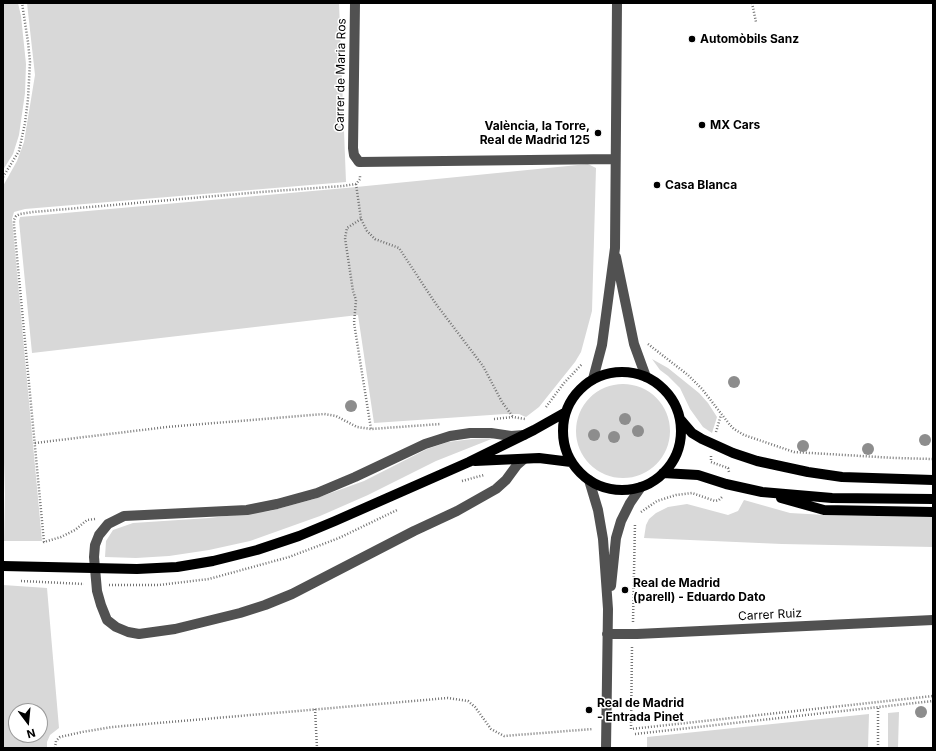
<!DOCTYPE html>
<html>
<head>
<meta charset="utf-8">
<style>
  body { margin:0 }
  #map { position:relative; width:936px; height:751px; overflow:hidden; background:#fff; font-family:Inter,sans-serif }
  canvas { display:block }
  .frame { position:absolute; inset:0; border:4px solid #000; pointer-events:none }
  .north { position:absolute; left:8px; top:703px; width:40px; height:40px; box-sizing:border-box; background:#fff; border:1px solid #999; border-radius:50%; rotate:164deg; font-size:11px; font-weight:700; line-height:16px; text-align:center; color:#000 }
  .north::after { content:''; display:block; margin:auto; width:14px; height:18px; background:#000; clip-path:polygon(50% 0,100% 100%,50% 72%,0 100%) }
</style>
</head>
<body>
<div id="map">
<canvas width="936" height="751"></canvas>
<div class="frame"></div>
<div class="north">N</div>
</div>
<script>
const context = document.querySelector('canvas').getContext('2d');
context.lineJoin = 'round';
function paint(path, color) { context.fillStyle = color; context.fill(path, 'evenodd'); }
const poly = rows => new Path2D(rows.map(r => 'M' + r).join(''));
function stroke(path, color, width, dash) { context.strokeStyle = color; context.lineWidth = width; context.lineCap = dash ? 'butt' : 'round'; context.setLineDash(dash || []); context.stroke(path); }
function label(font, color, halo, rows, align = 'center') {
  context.font = font + ' Inter,sans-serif'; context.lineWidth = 3; context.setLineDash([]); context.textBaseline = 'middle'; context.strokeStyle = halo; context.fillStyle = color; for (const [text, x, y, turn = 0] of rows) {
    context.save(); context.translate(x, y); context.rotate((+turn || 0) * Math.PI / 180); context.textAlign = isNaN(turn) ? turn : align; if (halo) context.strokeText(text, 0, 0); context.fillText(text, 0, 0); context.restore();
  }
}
paint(poly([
  [3,3,18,3,21,16,26,64,25,93,19,135,13,154,3,170],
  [27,3,339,3,346,182,25,209,14,212,12,219,42,541,4,541,5,494,3,431,3,186,17,161,24,142,35,75],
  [588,164,596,168,592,311,581,352,575,362,539,407,526,417,519,414,505,414,374,423,358,315,32,353,19,221,20,217,346,188],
  [652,359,668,368,699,393,708,403,717,417,712,433,703,427,690,409,680,388,668,376,660,370],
  '576 431a47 47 0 1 1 94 0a47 47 0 1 1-94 0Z',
  [494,438,436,461,368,495,320,516,250,541,209,550,169,556,136,558,105,557,106,541,113,530,133,523,209,518,270,511,314,499,364,481,427,449,448,442,472,439],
  [744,500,790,513,825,515,933,517,933,547,782,544,644,538,646,525,649,519,656,513,668,507,687,504,728,515,738,511],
  [3,585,47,588,59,728,50,735,47,742,47,748,3,748],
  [16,711,40,711,40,735,16,735],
  [899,712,898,748,888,748,888,713],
  [869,714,868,748,647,748,647,737]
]), '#d8d8d8');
stroke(poly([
  [752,3,756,22],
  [3,177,19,151,25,123,28,99,30,62,28,42,22,3],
  [356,184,361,219,367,231,375,239,399,248,436,304,483,366,502,402,513,417],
  [361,219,347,228,345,238,353,291,356,300,354,323,371,429],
  [648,344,688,375,702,389,730,425,734,429,744,435,794,452,895,458,933,459],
  [546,407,564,383,582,364],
  [494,419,513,417,525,419],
  [716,432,721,415],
  [35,443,167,427,324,414,336,416,357,427,371,429,441,424],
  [711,456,711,462,728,468,729,472],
  [462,481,484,475],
  [641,512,657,501,676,495,692,493,715,501,719,500,723,496],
  [95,519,87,520,75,530,61,537,44,542,14,225,14,220,16,216,20,214,33,212,261,192,343,186,356,184,360,179,360,175],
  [21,581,84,584],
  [109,585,159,585,209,579,289,557,339,538,397,510],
  [633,622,635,523],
  [632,647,631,729,933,696],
  [315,709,317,748],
  [635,734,933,701],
  [55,748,56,741,60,737,82,732,112,727,448,698,468,701,475,707,491,729,504,736,593,729],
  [878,748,878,707]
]), '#737373', 2.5, [1, 2]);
stroke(poly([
  [355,3,353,148,354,155,359,162,615,159],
  [616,257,634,344,646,377],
  [593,379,602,345,615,248,617,3],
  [524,459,517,465,506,480,496,489,457,511,414,531,292,594,265,605,240,613,175,629,139,634,128,632,116,627,107,620,101,605,97,591,94,557,95,545,99,535,108,524,124,516,247,510,277,504,317,493,355,477,425,444,450,436,470,433,491,433,511,436,524,435],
  [589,480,598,510,603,539,608,609,606,748],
  [611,586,616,538,621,521,630,503,641,487],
  [607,634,637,634,933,620]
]), '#515151', 10);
stroke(poly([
  '563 431a59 59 0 1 1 118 0a59 59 0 1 1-118 0Z',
  [680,419,692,433,702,439,733,453,757,461,808,472,842,477,933,480],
  [475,461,539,458,571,462],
  [663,473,698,475,726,484,762,492,832,498,933,499],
  [781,498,824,510,933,512],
  [3,566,137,569,177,567,213,561,257,550,299,536,335,521,469,462,534,430,566,412]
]), '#000', 10);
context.fillStyle = '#8d8d8d';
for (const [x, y] of [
  [734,382],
  [351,406],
  [625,419],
  [638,431],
  [594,435],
  [614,437],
  [925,440],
  [803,446],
  [868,449],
  [921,712]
]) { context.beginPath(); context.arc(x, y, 6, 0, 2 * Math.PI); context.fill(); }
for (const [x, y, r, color] of [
  [692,39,4,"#000"],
  [702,125,4,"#000"],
  [598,133,4,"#000"],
  [657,185,4,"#000"],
  [625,590,4,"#000"],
  [589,710,4,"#000"]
]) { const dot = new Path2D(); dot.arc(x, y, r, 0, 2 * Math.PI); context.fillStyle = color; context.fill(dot); stroke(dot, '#fff', 1.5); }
label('bold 12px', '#000', '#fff', [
  ["Automòbils Sanz",700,39],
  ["MX Cars",710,125],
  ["València, la Torre,",590,126,"right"],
  ["Real de Madrid 125",590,140,"right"],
  ["Casa Blanca",665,185],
  ["Real de Madrid",633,583],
  ["(parell) - Eduardo Dato",633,597],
  ["Real de Madrid",597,703],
  ["- Entrada Pinet",597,717]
], 'left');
label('12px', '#000', '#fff', [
  ["Carrer de Maria Ros",341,75,-89],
  ["Carrer Ruiz",770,615,-3]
]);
</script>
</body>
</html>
